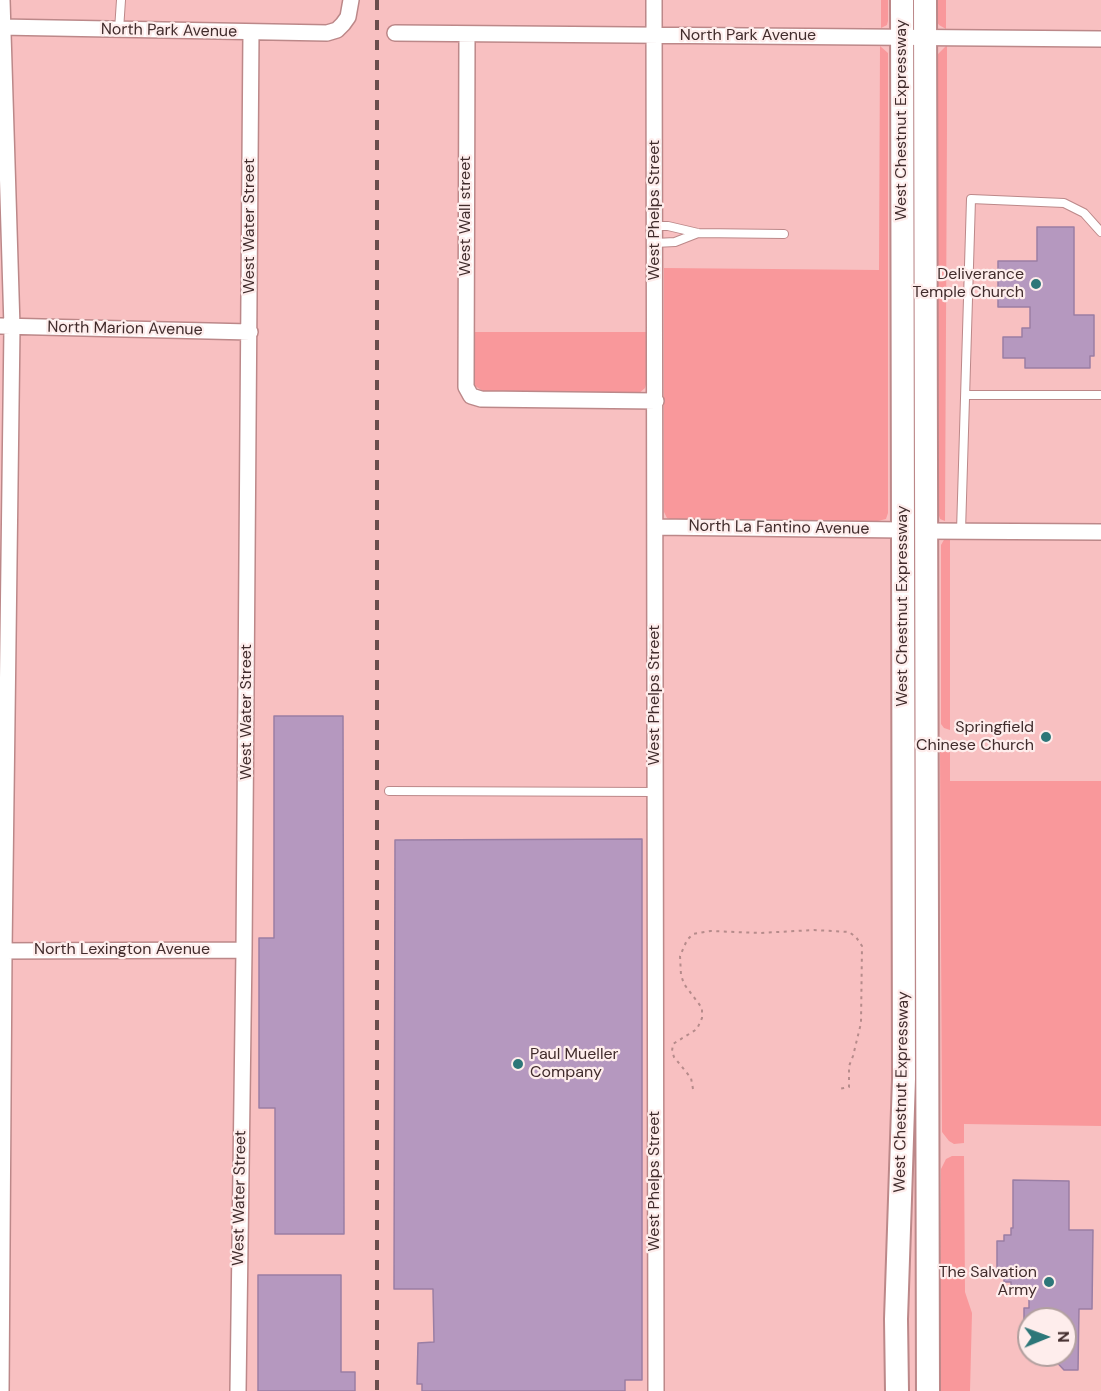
<!DOCTYPE html>
<html>
<head>
<meta charset="utf-8">
<style>
  body { margin:0 }
  #map { position:relative; width:1101px; height:1391px; overflow:hidden; background:#f8c0c1; font-family:"DM Sans",sans-serif }
  canvas { display:block }
  .north { position:absolute; left:1017px; top:1307px; width:60px; height:60px; box-sizing:border-box; background:#feedec; border:2px solid #b2a09f; border-radius:50%; rotate:89deg; font-size:16px; font-weight:700; line-height:24px; text-align:center; color:#412c2c }
  .north::after { content:''; display:block; margin:auto; width:21px; height:27px; background:#2d7779; clip-path:polygon(50% 0,100% 100%,50% 72%,0 100%) }
</style>
</head>
<body>
<div id="map">
<canvas width="1101" height="1391"></canvas>
<div class="north">N</div>
</div>
<script>
const context = document.querySelector('canvas').getContext('2d');
context.lineJoin = 'round';
function paint(path, color) { context.fillStyle = color; context.fill(path, 'evenodd'); }
const poly = rows => new Path2D(rows.map(r => 'M' + r).join(''));
function stroke(path, color, width, dash) { context.strokeStyle = color; context.lineWidth = width; context.lineCap = dash ? 'butt' : 'round'; context.setLineDash(dash || []); context.stroke(path); }
function label(font, color, halo, rows, align = 'center') {
  context.font = font + ' "DM Sans",sans-serif'; context.lineWidth = 4.5; context.setLineDash([]); context.textBaseline = 'middle'; context.strokeStyle = halo; context.fillStyle = color; for (const [text, x, y, turn = 0] of rows) {
    context.save(); context.translate(x, y); context.rotate((+turn || 0) * Math.PI / 180); context.textAlign = isNaN(turn) ? turn : align; if (halo) context.strokeText(text, 0, 0); context.fillText(text, 0, 0); context.restore();
  }
}
paint(poly([
  [881,0,888,0,888,21,887,25,881,28],
  [936,0,946,0,946,29,939,25,936,20],
  [947,45,947,130,945,521,940,519,939,516,936,62,938,54],
  [880,46,888,53,888,513,886,519,874,522,673,520,667,518,664,512,664,268,879,270],
  [469,332,646,332,647,382,645,388,637,395,488,394,475,386,471,376],
  [950,537,950,730,944,728,941,724,941,545,945,538],
  [950,742,950,781,1101,781,1101,1126,964,1124,964,1143,954,1144,949,1141,942,1132,940,749],
  [952,1156,964,1156,965,1292,972,1313,970,1391,939,1391,941,1169,946,1159]
]), '#f9989b');
const building = poly([
  [1037,227,1074,227,1074,315,1094,315,1094,356,1090,356,1090,368,1025,368,1025,358,1003,358,1003,337,1022,337,1022,328,1030,328,1030,307,998,307,998,261,1037,261,1037,227],
  [274,716,343,716,344,1234,275,1234,275,1108,259,1108,259,938,274,938,274,716],
  [642,839,642,1380,625,1380,625,1391,422,1391,422,1384,417,1384,418,1343,434,1342,433,1289,394,1289,395,840,642,839],
  [1013,1180,1069,1181,1069,1230,1093,1230,1092,1309,1079,1309,1078,1370,1064,1370,1050,1355,1065,1355,1065,1319,1024,1319,1024,1308,1029,1308,1029,1288,1011,1289,1011,1282,1004,1282,1004,1275,997,1275,997,1241,1004,1241,1004,1235,1011,1235,1011,1228,1013,1228,1013,1180],
  [258,1275,341,1275,341,1372,355,1372,355,1391,258,1391,258,1275]
]);
paint(building, '#b598bf');
stroke(building, '#9a7ea4', 1.5);
const lane = poly([
  [119,30,121,0],
  [655,226,668,226,698,233,784,234],
  [655,243,675,242,698,233],
  [966,395,1101,395],
  [961,531,971,199,1064,203,1084,213,1101,232],
  [389,791,655,792]
]);
const street = poly([
  [654,0,656,1391],
  [0,27,327,33,337,30,343,24,348,17,351,0],
  [395,33,1101,39],
  [467,34,466,387,471,396,481,399,656,401],
  [0,326,250,332],
  [655,527,903,530],
  [926,531,1101,532],
  [0,951,244,950],
  [1,1391,4,951,12,327,2,0],
  [238,1391,244,950,251,32]
]);
const primary = poly([
  [925,0,928,1391],
  [897,1391,896,1319,904,1079,902,0]
]);
stroke(lane, '#bc8889', 10);
stroke(street, '#bc8889', 18);
stroke(primary, '#bc8889', 26);
stroke(poly([
  [693,1089,691,1078,674,1057,672,1051,673,1044,697,1029,702,1018,702,1008,684,984,681,975,680,956,687,940,693,934,711,931,760,933,814,930,849,932,856,937,862,946,861,1023,853,1056,849,1066,849,1087,839,1089]
]), '#b68b8b', 2, [3, 4.5]);
stroke(lane, '#fff', 8);
stroke(street, '#fff', 15);
stroke(primary, '#fff', 22);
stroke(poly([
  [377,0,377,1391]
]), '#6b4e4e', 4, [10, 10]);
for (const [x, y, r, color] of [
  [1036,284,6,"#2d7779"],
  [1046,737,6,"#2d7779"],
  [518,1064,6,"#2d7779"],
  [1049,1282,6,"#2d7779"]
]) { const dot = new Path2D(); dot.arc(x, y, r, 0, 2 * Math.PI); context.fillStyle = color; context.fill(dot); stroke(dot, '#feedec', 2); }
label('16px', '#412c2c', '#feedec', [
  ["North Park Avenue",169,31,1],
  ["North Park Avenue",748,36],
  ["West Chestnut Expressway",902,120,-90],
  ["West Phelps Street",655,210,-90],
  ["West Wall street",466,216,-90],
  ["West Water Street",250,226,-90],
  ["North Marion Avenue",125,329,1],
  ["North La Fantino Avenue",779,528,1],
  ["West Chestnut Expressway",903,606,-90],
  ["West Phelps Street",655,695,-90],
  ["West Water Street",247,712,-90],
  ["North Lexington Avenue",122,950],
  ["West Chestnut Expressway",902,1092,-89],
  ["West Phelps Street",655,1181,-90],
  ["West Water Street",240,1198,-89]
]);
label('16px', '#412c2c', '#feedec', [
  ["Deliverance",1024,275],
  ["Temple Church",1024,293],
  ["Springfield",1034,728],
  ["Chinese Church",1034,746],
  ["Paul Mueller",530,1055,"left"],
  ["Company",530,1073,"left"],
  ["The Salvation",1037,1273],
  ["Army",1037,1291]
], 'right');
</script>
</body>
</html>
